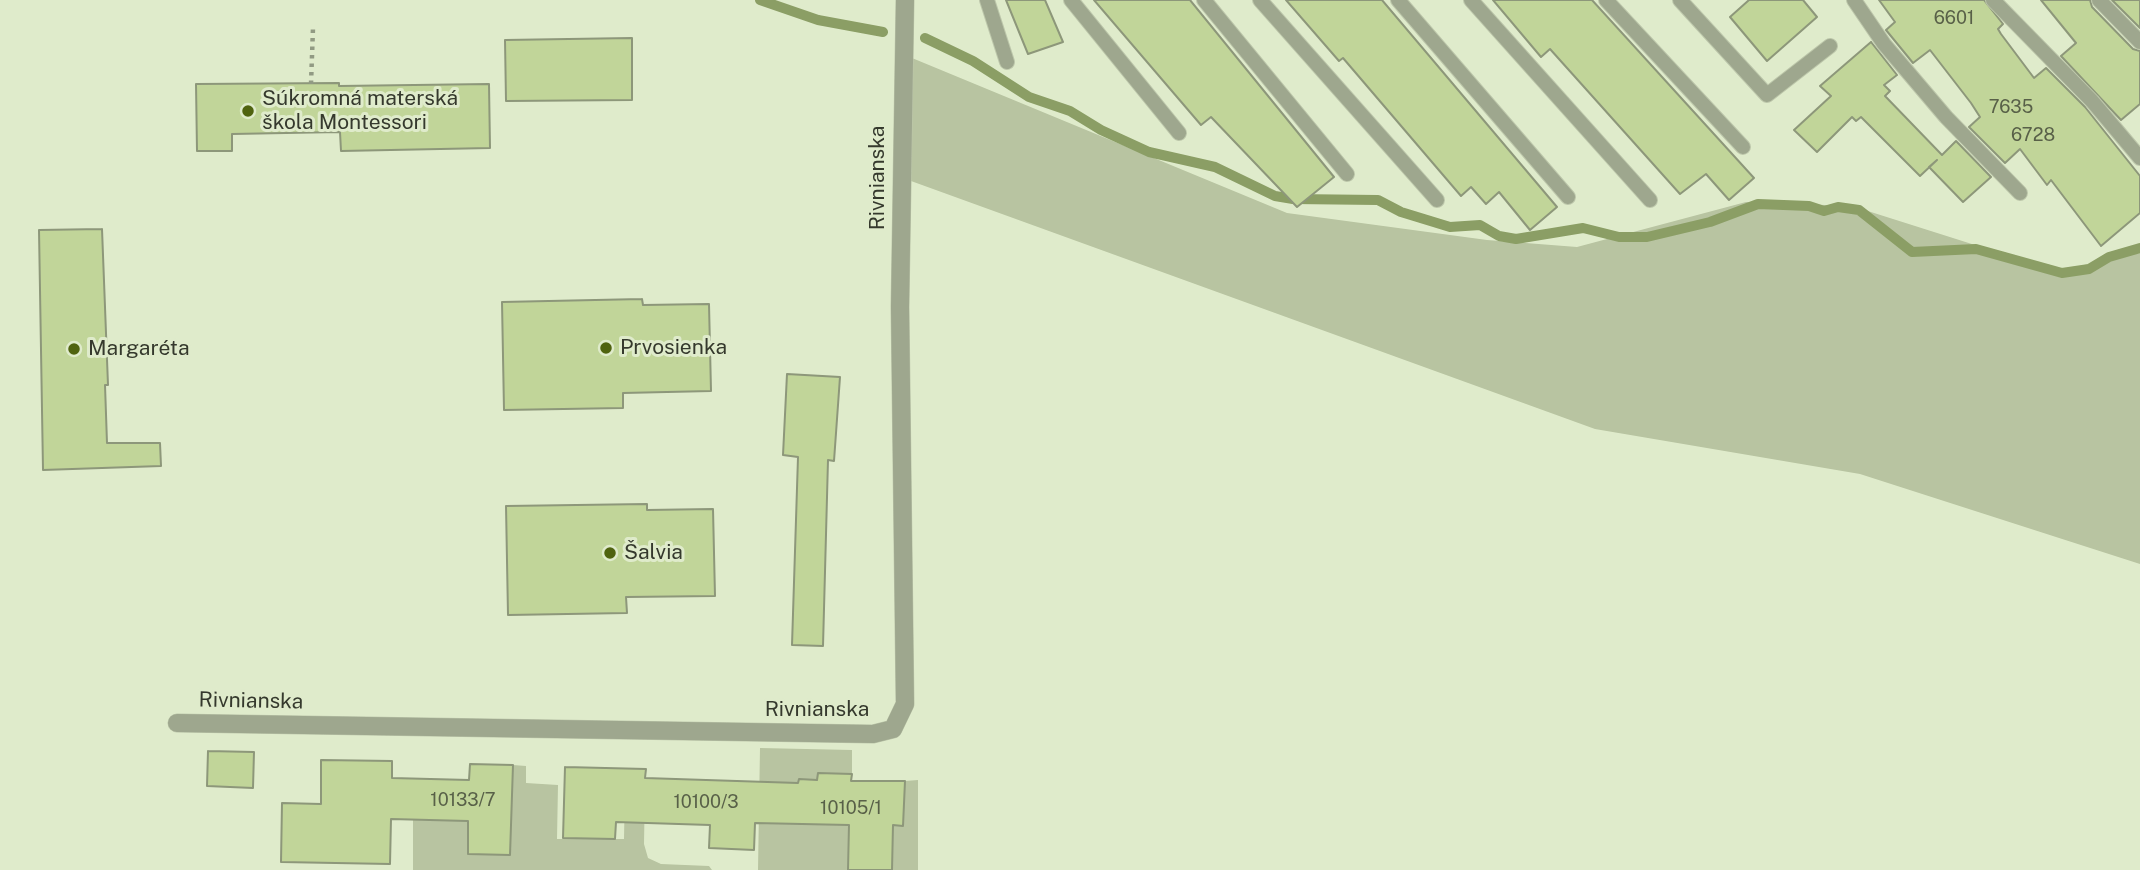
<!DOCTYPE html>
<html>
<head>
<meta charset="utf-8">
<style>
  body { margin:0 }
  canvas { display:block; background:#dfebcb }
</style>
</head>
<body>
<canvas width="2140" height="870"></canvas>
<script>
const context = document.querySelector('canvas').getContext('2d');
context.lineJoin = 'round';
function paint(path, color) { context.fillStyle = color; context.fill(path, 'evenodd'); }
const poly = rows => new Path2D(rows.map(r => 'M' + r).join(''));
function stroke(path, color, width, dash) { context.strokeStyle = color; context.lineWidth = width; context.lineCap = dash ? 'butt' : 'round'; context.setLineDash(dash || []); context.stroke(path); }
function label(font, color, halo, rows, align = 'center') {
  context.font = font + ' "Public Sans",sans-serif'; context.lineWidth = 6; context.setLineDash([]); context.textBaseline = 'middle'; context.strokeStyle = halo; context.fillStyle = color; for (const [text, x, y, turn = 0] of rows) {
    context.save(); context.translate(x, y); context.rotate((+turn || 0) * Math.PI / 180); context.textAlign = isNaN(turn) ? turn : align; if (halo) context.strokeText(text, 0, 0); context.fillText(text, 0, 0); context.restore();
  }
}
paint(poly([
  [912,58,1287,213,1487,240,1577,247,1746,202,1852,206,2057,271,2140,253,2140,564,1860,474,1595,429,911,181],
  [760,748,852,750,852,774,818,773,817,780,799,780,798,824,849,825,848,870,758,870],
  [513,765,526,766,526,783,558,785,557,839,624,839,625,785,645,786,644,844,648,858,661,864,709,866,712,870,413,870,413,820,468,821,468,853,510,855],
  [918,780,918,870,892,870,893,825,903,825,905,781]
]), '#b8c4a1');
stroke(poly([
  [760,0,818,20,883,32],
  [925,38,973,61,1029,97,1070,111,1101,130,1149,152,1215,167,1275,196,1293,199,1378,200,1401,212,1450,227,1480,225,1499,236,1516,239,1583,228,1619,237,1647,237,1710,222,1758,204,1809,206,1824,211,1838,207,1859,210,1912,252,1976,249,2062,273,2089,269,2109,257,2140,248]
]), '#8b9e65', 10);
const building = poly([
  [1006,0,1045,0,1063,42,1028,54,1006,0],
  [1094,0,1190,0,1334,177,1297,207,1211,117,1201,125,1094,0],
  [1286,0,1382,0,1557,207,1530,230,1499,192,1486,204,1471,187,1461,196,1343,58,1339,61,1286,0],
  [1493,0,1592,0,1754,178,1729,200,1706,174,1680,194,1550,49,1541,57,1493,0],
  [1749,0,1803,0,1817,17,1767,61,1730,17,1749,0],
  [1879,0,1984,0,2003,24,1998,29,2001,34,2034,78,2046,68,2085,107,2140,176,2140,213,2101,246,2051,180,2047,185,2020,149,2005,163,1969,127,1980,117,1971,103,1930,50,1913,63,1886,30,1895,22,1879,0],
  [2041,0,2090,0,2092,7,2133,49,2140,51,2140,104,2121,120,2061,56,2076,43,2041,0],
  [2112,0,2140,0,2140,28,2112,0],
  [632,38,632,100,506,101,505,40,632,38],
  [1871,42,1897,75,1884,85,1890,91,1885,96,1942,155,1956,141,1991,177,1963,202,1929,167,1937,160,1920,176,1861,117,1856,121,1852,117,1817,152,1794,130,1831,96,1820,86,1871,42],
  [339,83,339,86,489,84,490,148,341,151,340,132,232,134,232,151,197,151,196,84,339,83],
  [102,229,108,385,105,385,107,443,160,443,161,466,43,470,39,230,102,229],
  [642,299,643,305,709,304,711,391,623,393,623,408,504,410,502,302,642,299],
  [787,374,840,377,834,461,828,460,823,646,792,645,798,457,783,455,787,374],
  [647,504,647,510,713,509,715,596,626,597,627,613,508,615,506,506,647,504],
  [208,751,254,752,253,788,207,786,208,751],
  [321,760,392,761,392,778,469,780,470,764,513,765,510,855,468,854,468,821,391,819,390,864,281,862,282,803,321,804,321,760],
  [565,767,646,769,645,778,798,783,799,779,817,780,818,773,852,774,851,781,905,781,903,826,893,825,892,870,848,870,849,825,755,823,754,850,709,848,710,825,616,822,615,839,563,838,565,767]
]);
paint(building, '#c1d599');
stroke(building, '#8d977a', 2);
const lane = poly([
  [987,0,1007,62],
  [1071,0,1179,133],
  [1204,0,1347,174],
  [1260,0,1437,200],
  [1398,0,1568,197],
  [1471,0,1650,200],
  [1606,0,1743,147],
  [1680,0,1767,95,1830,46],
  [1854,0,1884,44,1946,117,2020,193],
  [1993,0,2092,101,2140,158],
  [2099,0,2140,42]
]);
const street = poly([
  [177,723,873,734,893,729,905,704,900,307,905,0]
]);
stroke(lane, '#bdc7ab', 16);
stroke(street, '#bdc7ab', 19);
stroke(poly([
  [311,84,313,28]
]), '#919a83', 4.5, [3.5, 5]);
stroke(lane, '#9ea78e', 14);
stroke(street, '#9ea78e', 18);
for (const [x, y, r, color] of [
  [248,111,7,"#4f630f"],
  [606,348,7,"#4f630f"],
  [74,349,7,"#4f630f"],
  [610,553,7,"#4f630f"]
]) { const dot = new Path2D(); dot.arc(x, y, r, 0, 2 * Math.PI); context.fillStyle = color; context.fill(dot); stroke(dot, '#dfebcb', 2.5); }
label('18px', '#586048', null, [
  ["6601",1954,18],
  ["7635",2011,107],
  ["6728",2033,135],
  ["10133/7",463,800],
  ["10100/3",706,802],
  ["10105/1",851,808]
]);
label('21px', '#35392d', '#dfebcb', [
  ["Súkromná materská",262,99],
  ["škola Montessori",262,123],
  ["Prvosienka",620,348],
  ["Margaréta",88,349],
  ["Šalvia",624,553]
], 'left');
label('21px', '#35392d', '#dfebcb', [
  ["Rivnianska",878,178,-90],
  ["Rivnianska",251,701,1],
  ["Rivnianska",817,710]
]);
</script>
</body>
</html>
